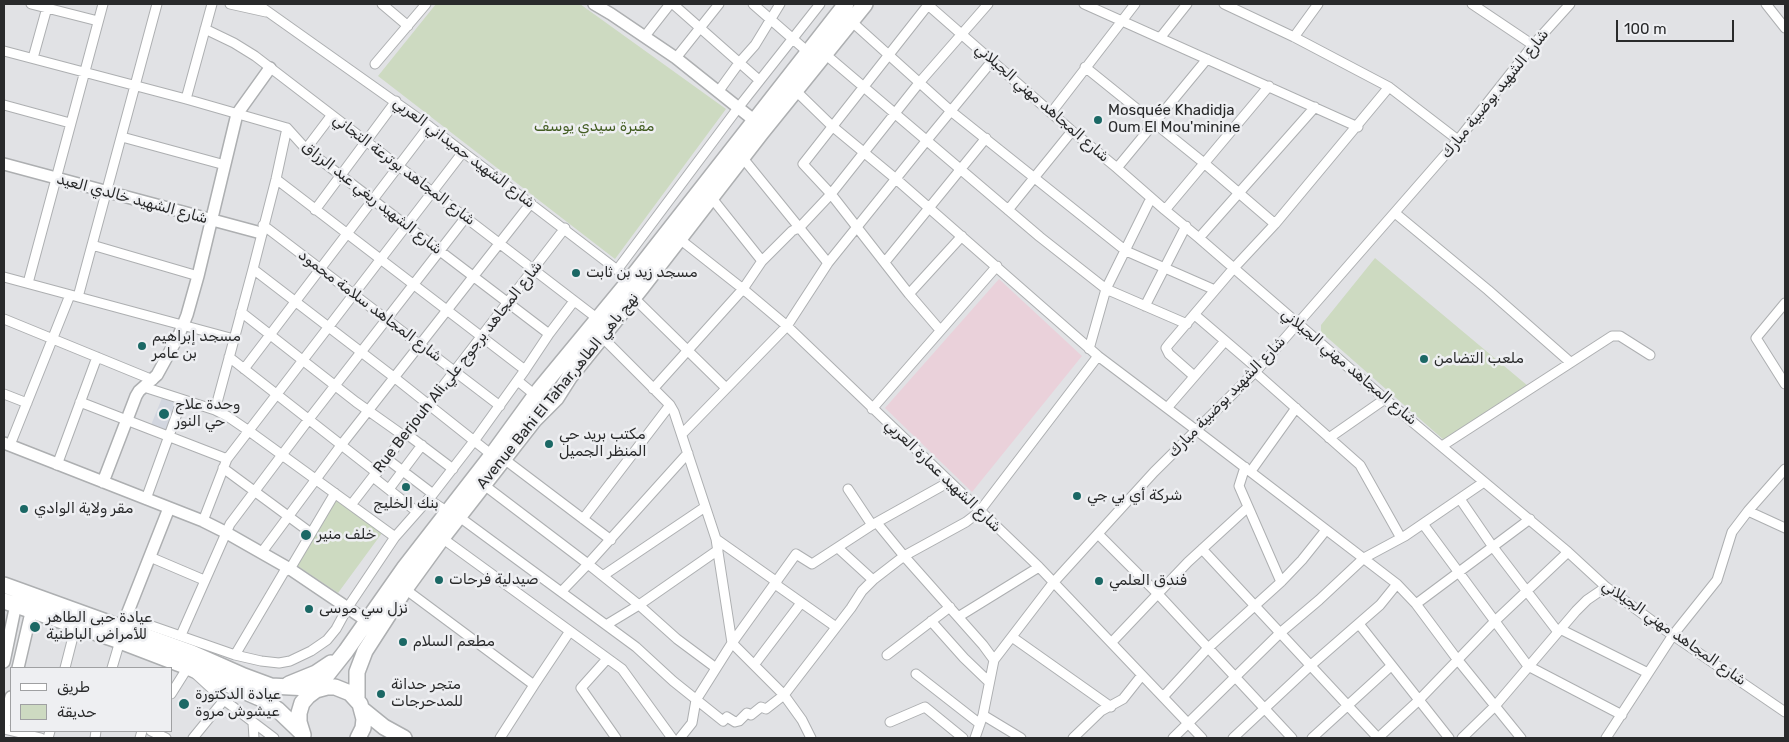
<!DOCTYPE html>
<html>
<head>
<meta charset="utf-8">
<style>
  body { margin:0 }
  #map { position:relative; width:1789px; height:742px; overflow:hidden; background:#e1e2e5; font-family:Rubik,Cairo,sans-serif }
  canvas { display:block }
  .frame { position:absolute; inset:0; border:5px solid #292a2b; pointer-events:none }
  .legend { position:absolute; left:10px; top:667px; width:162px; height:65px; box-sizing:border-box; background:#eeeff2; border:1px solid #9fa0a2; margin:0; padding:6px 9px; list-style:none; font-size:15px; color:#292a2b }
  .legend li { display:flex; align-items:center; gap:10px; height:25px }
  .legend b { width:25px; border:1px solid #9fa0a2 }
  .scale { position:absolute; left:1616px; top:20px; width:118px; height:22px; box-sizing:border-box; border:2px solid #292a2b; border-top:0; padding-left:6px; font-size:15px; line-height:18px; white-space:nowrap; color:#292a2b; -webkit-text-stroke:4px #eeeff2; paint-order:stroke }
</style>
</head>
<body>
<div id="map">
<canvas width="1789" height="742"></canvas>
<div class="frame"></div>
<ul class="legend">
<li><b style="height:6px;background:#fff"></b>طريق</li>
<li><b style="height:14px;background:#cddac1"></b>حديقة</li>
</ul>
<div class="scale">100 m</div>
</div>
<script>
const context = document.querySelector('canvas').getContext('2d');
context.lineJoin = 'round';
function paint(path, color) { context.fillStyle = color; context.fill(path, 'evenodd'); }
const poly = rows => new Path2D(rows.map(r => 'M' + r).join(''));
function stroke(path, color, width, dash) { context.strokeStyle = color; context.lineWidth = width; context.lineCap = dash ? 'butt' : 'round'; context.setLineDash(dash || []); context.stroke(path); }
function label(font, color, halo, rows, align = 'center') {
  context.font = font + ' Rubik,Cairo,sans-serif'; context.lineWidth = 5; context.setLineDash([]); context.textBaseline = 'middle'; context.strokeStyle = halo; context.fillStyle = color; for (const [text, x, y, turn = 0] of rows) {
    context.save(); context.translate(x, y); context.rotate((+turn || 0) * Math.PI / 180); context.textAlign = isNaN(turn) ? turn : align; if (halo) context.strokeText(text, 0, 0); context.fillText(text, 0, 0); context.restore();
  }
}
paint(poly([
  [162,398,176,403,166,431,151,425]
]), '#d2d6df');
paint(poly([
  [999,279,1082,356,972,492,885,408]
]), '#ead1da');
paint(poly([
  [436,4,580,4,726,109,615,259,378,76],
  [1375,258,1528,386,1445,441,1321,332,1321,325],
  [334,498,382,533,338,593,296,565]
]), '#cddac1');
const minor = poly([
  [31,4,98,21],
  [230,4,266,12],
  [257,4,429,126,633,282],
  [382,4,408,26],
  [673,4,759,80],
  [753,4,809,53],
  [927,4,1072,131,1117,168,1165,210,1199,238,1385,399,1568,552,1606,587,1655,623,1785,712],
  [1084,4,1358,127],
  [1224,4,1294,37,1389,87,1458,140],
  [1472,4,1533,45],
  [1766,4,1785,28],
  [928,5,803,164,831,194,909,294,940,330],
  [851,21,952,112,1126,251,1215,290],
  [205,29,234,43,255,56,598,319],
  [645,36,670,4],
  [1294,37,1318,4],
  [1160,38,1187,4],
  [4,51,186,99,287,128,306,149,549,334],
  [825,54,1040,237,1106,289,1187,324],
  [33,58,48,4],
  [676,58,719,4],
  [375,64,426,4],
  [1085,67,1204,163,1275,224],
  [795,90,832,126,896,179,1098,356,1196,430,1397,584],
  [718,92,739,63,755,45,780,4],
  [186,99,212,4],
  [4,105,70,123],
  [1051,113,1135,4],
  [122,137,225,165],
  [306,149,331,116],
  [742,157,828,263],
  [1117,168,1207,59],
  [276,179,525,370],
  [711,197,762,261],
  [315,210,396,101],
  [1008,210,1072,131],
  [1165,210,1269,86],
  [1395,213,1488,290,1570,362],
  [263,225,500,406],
  [677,237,743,289,787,326,1039,567,1202,738],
  [1199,238,1315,107],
  [92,245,198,276],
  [885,262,986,138],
  [253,269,395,378,492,455],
  [617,270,738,108,820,4],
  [4,277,234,339],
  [28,283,103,4],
  [909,294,962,236],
  [78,297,157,4],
  [633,297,726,388],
  [1785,303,1756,338,1785,384],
  [1145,306,1186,226],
  [241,312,356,402,404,436,408,435,453,469],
  [1195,315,1258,369],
  [4,319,153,380],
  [602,337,670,405,674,412,716,539,732,643,784,695,802,720,811,738],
  [1089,349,1106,289,1151,198],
  [229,357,377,473],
  [244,369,429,126],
  [1255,372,1360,465,1401,538],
  [1194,376,1169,354,1166,348,1169,344,1233,269,1275,224,1389,87],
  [518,381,535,395],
  [144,387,215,410,227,416,249,431,395,537],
  [653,389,743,289,762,261,792,231,800,227,831,194,919,83,988,4],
  [4,394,27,403],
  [80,402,227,459],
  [1167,408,1225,341],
  [872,409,997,266],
  [215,410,253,269,276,179,287,128],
  [682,434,787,326,828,263,927,140,992,61],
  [1329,438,1385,399],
  [10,445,70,295],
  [1442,446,1612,336,1620,336,1650,355],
  [387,459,433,494],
  [504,459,611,540],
  [57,465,97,357],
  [1245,467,1239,486,1281,582],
  [223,468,311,533],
  [1251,471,1296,408],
  [373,477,416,511],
  [484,485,588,564,688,453],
  [389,489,422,445],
  [848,489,872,525],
  [146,499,182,400],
  [428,499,448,512],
  [1460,499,1493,547,1558,632],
  [351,505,565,228],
  [1748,511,1785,528],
  [458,516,636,647,673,681,723,721,727,717,735,722,739,721,747,713,751,715,761,707,766,709,784,695,851,608,862,591,873,580,904,556,966,522,979,512,1098,356],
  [583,519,670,405],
  [203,521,227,459,463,152],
  [877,523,904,556,983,645,994,660],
  [1423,524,1528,666,1622,715],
  [1098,534,1157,593,1292,738],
  [442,538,622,669,672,738],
  [716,539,777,582],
  [838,548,873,580],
  [1202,549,1378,738],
  [262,552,342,444,531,203],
  [150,557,204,580],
  [604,575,705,507],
  [775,584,836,627],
  [405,589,534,685,500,738],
  [562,591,588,564,639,605,718,550],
  [1416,604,1530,519],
  [126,617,235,655,261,661,279,663,290,661,311,651,327,640,336,629,348,607,395,537,433,494,474,441,525,370,549,334,574,301],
  [958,617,1039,567],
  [931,621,964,658,989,682],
  [1359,624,1449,738],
  [606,625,639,605,677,639,716,668],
  [1560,629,1648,673],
  [181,635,230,524,309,419,466,217],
  [1012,637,1111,707],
  [1112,642,1188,562,1248,507],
  [235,655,284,572,290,569,335,493],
  [887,655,950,607],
  [607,659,581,688,616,738],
  [754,665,801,603],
  [65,668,76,625],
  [112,668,120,641],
  [916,674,980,724],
  [534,685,570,631],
  [171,694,188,667,224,700,274,738],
  [1163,697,1207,649,1281,582,1302,560,1326,530],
  [983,715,1021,738],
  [890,722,925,707,963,738],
  [253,723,254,738],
  [4,729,41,738],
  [151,731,166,738],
  [48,738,50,731],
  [95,738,96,731],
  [140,738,142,731],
  [193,738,224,700],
  [680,738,692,723,696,700,703,689,732,643,796,554,812,564,872,525,949,482],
  [975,738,983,715,994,660,1053,583,1154,472,1258,369,1458,140,1533,45,1570,4],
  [1073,738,1101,711,1123,699,1142,675],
  [1173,738,1280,633,1319,600,1364,558,1405,536,1484,482],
  [1233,738,1310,666,1380,605,1397,584,1416,604,1457,659,1521,738],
  [1312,738,1391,666],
  [1378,738,1418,701,1495,621,1568,552],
  [1462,738,1495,706,1576,611,1587,600,1606,587],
  [1606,738,1673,635,1717,580,1732,532,1748,511,1785,469]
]);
const tertiary = poly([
  [594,4,611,14,676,58,760,125],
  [4,164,261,233],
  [4,443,203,521,225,532,290,569,367,621],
  [103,482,136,396,139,391,157,375,179,335,187,315,198,276,237,114,270,68],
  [122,627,169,508],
  [4,662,17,599],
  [18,668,33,604],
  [4,726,11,697]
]);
const primary = poly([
  [4,585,192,653,244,676,271,686,309,688,316,690],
  [4,601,120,641,188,667,262,699,278,710,301,732],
  [289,684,316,673,331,663],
  [318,689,323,680,346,651,405,567,492,455,540,389,630,280,846,4],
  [357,699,357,672,365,651,405,589,442,538,534,420,556,398,570,376,641,288,761,133,865,4],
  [363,710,384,727,404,738],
  [303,735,299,722,299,713,302,703,308,696,316,690,327,687,335,687,350,693,360,704,364,719,363,728,358,738]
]);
stroke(minor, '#adafb1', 11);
stroke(tertiary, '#adafb1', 14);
stroke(primary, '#adafb1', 18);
stroke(minor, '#fff', 9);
stroke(tertiary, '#fff', 11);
stroke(primary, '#fff', 15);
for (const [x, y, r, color] of [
  [1098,120,5,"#1b6865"],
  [576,273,5,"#1b6865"],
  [142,346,5,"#1b6865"],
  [1424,359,5,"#1b6865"],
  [164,414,6,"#1b6865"],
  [549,444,5,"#1b6865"],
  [406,487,5,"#1b6865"],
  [1077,496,5,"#1b6865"],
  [24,509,5,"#1b6865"],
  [306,535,6,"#1b6865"],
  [439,580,5,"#1b6865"],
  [1099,581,5,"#1b6865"],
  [309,609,5,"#1b6865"],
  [35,627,6,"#1b6865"],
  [403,642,5,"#1b6865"],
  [381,694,5,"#1b6865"],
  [184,704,6,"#1b6865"]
]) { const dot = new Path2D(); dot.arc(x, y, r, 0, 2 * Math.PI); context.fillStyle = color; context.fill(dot); stroke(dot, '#eeeff2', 2); }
label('15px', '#292a2b', '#eeeff2', [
  ["شارع الشهيد بوضبية مبارك",1495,94,-51],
  ["شارع المجاهد مهني الجيلاني",1042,103,41],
  ["شارع الشهيد حميداني العربي",464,153,37],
  ["شارع المجاهد بوترعة التجاني",404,170,37],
  ["شارع الشهيد ريغي عبد الرزاق",372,198,38],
  ["شارع الشهيد خالدي العيد",132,199,15],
  ["شارع المجاهد سلامة محمود",370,306,37],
  ["Rue Berjouh Ali,شارع المجاهد برجوح علي",458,367,-52],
  ["شارع المجاهد مهني الجيلاني",1349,367,40],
  ["Avenue Bahi El Tahar,نهج باهي الطاهر",558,391,-51],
  ["شارع الشهيد بوضبية مبارك",1227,397,-46],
  ["شارع الشهيد عمارة العربي",943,476,44],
  ["شارع المجاهد مهني الجيلاني",1674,633,35]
]);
label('15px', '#292a2b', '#eeeff2', [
  ["Mosquée Khadidja",1108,111],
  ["Oum El Mou'minine",1108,128],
  ["مسجد زيد بن ثابت",586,273],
  ["مسجد إبراهيم",152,337],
  ["بن عامر",152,354],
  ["ملعب التضامن",1434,359],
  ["وحدة علاج",175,405],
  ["حي النور",175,422],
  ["مكتب بريد حي",559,435],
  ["المنظر الجميل",559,452],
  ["شركة أي بي جي",1087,496],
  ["بنك الخليج",406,504,"center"],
  ["مقر ولاية الوادي",34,509],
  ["خلف منير",317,535],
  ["صيدلية فرحات",449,580],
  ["فندق العلمي",1109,581],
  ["نزل سي موسى",319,609],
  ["عيادة حبى الطاهر",46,618],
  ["للأمراض الباطنية",46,635],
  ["مطعم السلام",413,642],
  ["متجر حدانة",391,685],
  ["للمدحرجات",391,702],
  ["عيادة الدكتورة",195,695],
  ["عيشوش مروة",195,712]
], 'left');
label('15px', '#435d22', '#eeeff2', [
  ["مقبرة سيدي يوسف",594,127]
]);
</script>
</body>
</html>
